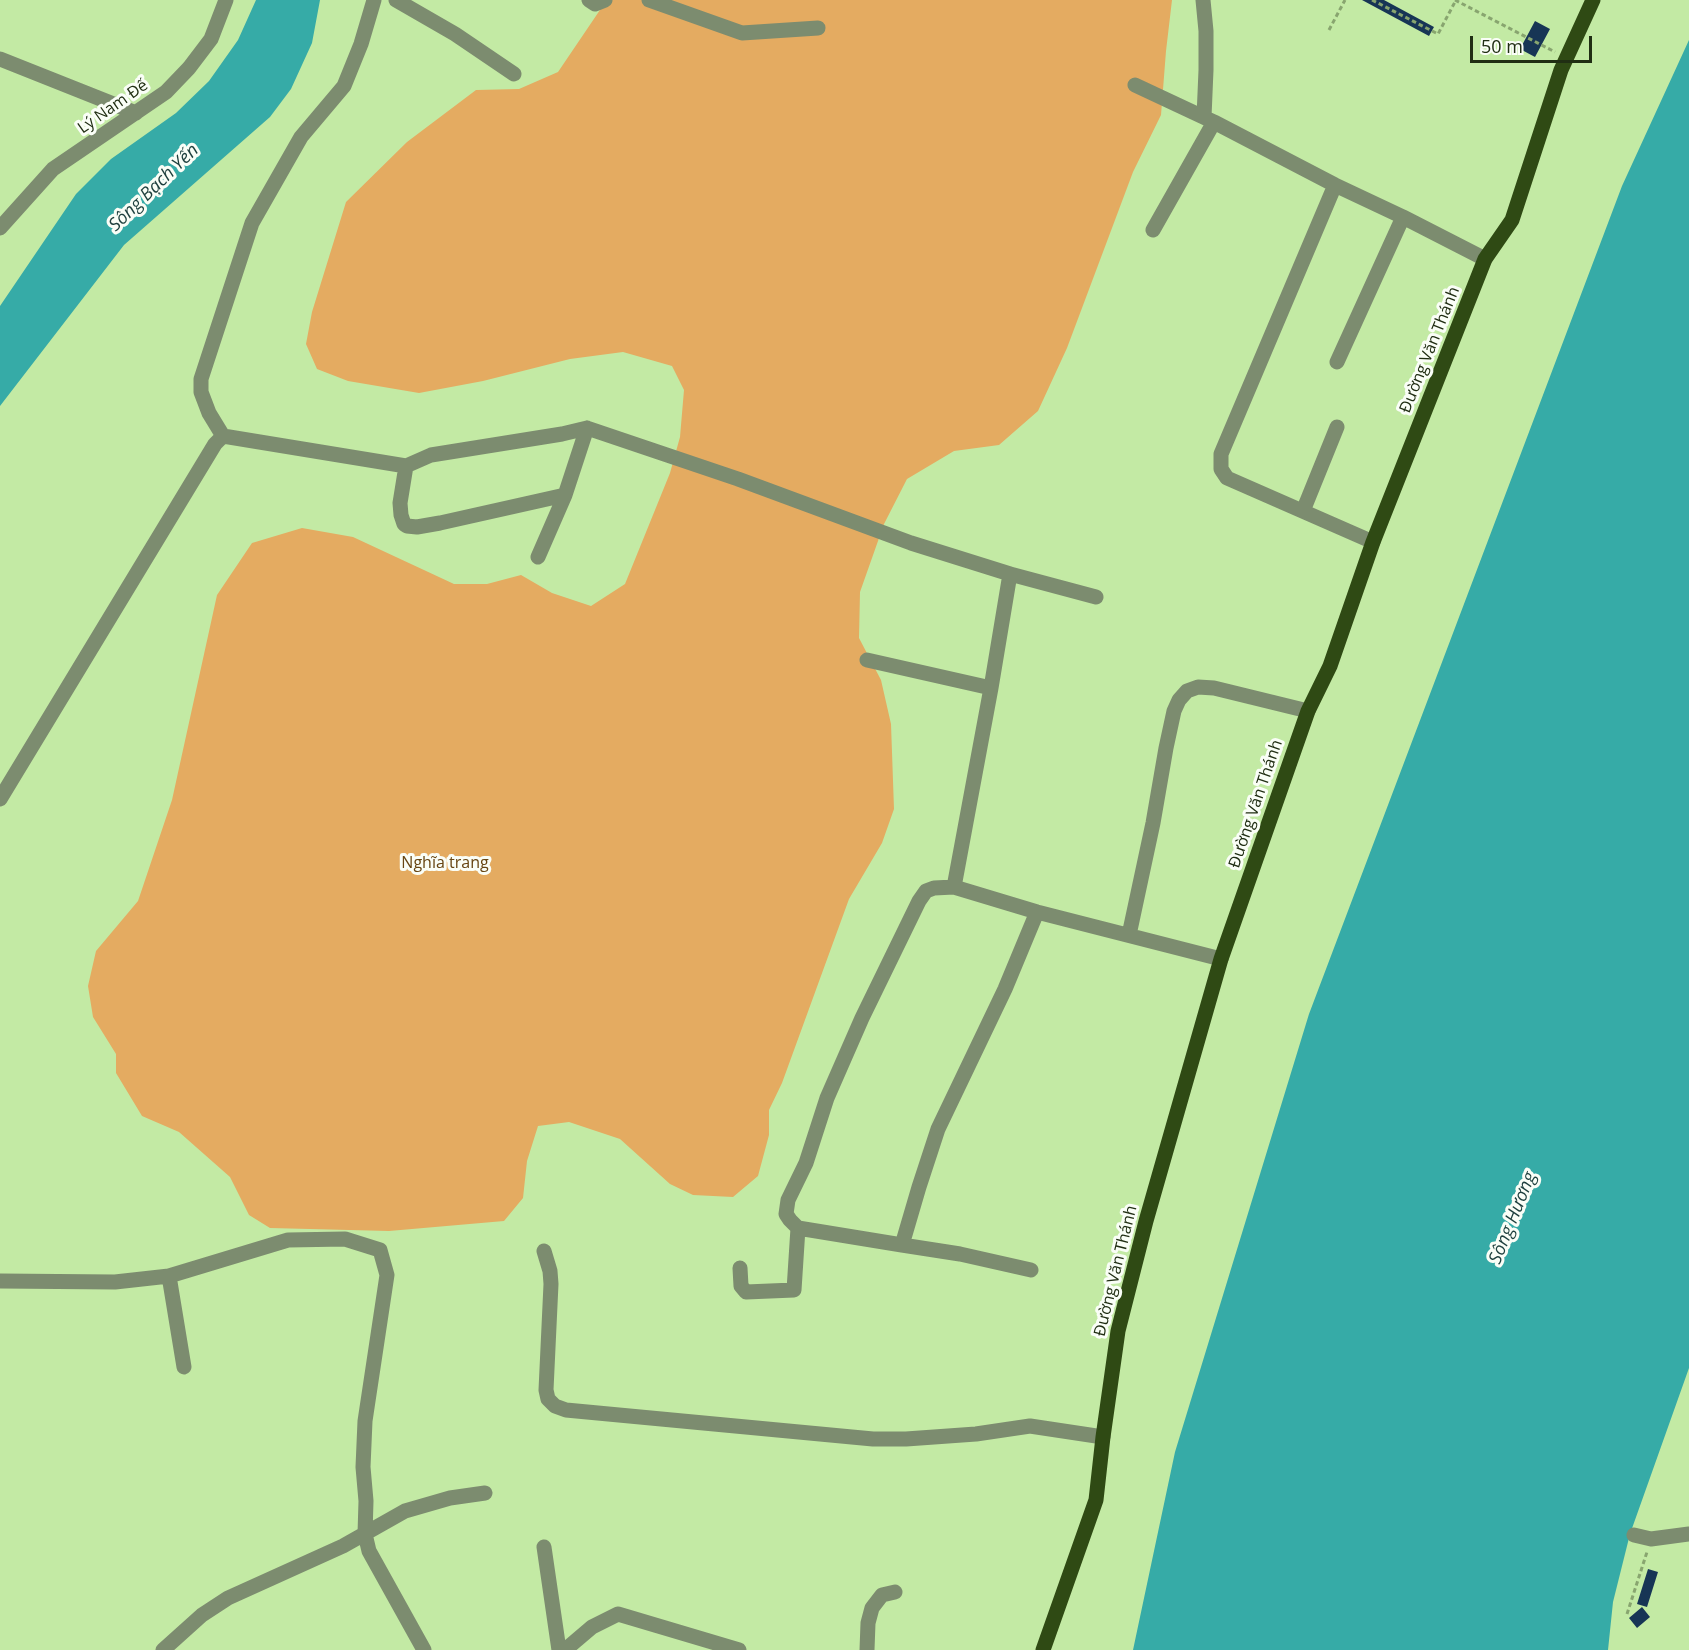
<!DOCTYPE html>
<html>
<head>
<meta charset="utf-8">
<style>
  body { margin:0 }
  #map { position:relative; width:1689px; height:1650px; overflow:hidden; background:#c3eaa4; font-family:"Open Sans",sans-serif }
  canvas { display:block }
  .scale { position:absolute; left:1470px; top:36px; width:122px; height:27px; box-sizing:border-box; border:3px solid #202e13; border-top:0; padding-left:8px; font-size:18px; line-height:21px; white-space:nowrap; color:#202e13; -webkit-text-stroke:4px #fafef7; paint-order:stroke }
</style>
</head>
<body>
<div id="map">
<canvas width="1689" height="1650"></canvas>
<div class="scale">50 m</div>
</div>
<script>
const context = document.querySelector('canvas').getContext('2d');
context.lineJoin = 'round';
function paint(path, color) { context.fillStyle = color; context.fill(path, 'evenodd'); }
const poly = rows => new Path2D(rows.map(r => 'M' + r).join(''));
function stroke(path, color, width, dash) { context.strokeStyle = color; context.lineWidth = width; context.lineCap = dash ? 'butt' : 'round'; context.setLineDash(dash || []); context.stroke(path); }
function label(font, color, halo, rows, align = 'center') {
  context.font = font + ' "Open Sans",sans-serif'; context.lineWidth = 6; context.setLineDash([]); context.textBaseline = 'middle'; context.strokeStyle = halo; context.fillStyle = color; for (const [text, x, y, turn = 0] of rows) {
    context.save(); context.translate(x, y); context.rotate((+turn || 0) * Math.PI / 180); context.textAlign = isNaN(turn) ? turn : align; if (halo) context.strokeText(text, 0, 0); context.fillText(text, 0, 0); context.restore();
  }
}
paint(poly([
  [601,0,1172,0,1166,51,1161,115,1133,172,1067,348,1038,411,999,445,954,451,907,479,884,524,860,592,859,638,881,680,891,724,894,809,882,843,849,899,782,1083,769,1110,769,1135,758,1176,733,1197,693,1195,670,1184,620,1139,569,1122,538,1126,527,1161,523,1198,504,1221,389,1231,270,1228,249,1215,230,1177,179,1132,142,1116,116,1073,116,1054,93,1017,88,986,96,951,138,901,172,800,217,595,252,543,302,528,353,537,454,584,487,584,521,575,552,593,591,606,625,584,670,473,680,437,684,390,672,366,623,352,570,359,483,381,419,393,348,381,317,369,306,344,312,312,346,202,407,142,476,90,519,89,558,72,602,7]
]), '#e4ab61');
paint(poly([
  [256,0,320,0,312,43,291,89,270,117,124,245,0,406,0,306,76,194,111,159,176,113,209,81,238,40],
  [1689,40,1689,1368,1630,1534,1613,1602,1608,1650,1133,1650,1175,1452,1309,1014,1622,186]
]), '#36aba7');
paint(poly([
  [1362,0,1384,0,1434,27,1429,36],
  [1535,21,1550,29,1535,57,1520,49],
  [1648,1569,1658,1572,1647,1607,1637,1604],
  [1642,1607,1650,1617,1637,1628,1629,1618]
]), '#173555');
stroke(poly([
  [1372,0,1438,34,1456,0],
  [1455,0,1555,52],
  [1329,30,1345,0],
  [1627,1614,1647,1552]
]), '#88a56f', 3, [4.5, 3]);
stroke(poly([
  [396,0,455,34,514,74],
  [589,0,595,4,605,0],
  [649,0,742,33,818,28],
  [1203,0,1206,31,1206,70,1204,117],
  [0,59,136,113],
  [1135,85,1214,122,1335,185,1403,217,1485,259],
  [1335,185,1221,454,1221,469,1227,478,1373,542],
  [0,228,53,169,166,92,189,68,211,39,226,0],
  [1153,230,1214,122],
  [1337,362,1403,217],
  [223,436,209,413,201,392,201,379,252,223,301,137,344,86,361,44,374,0],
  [406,466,400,503,401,515,404,524,407,526,417,527,440,523,565,495],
  [1303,511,1337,427],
  [538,557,565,495,587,428],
  [1010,574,1096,597],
  [867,660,991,688],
  [0,799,215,444,223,436,406,466,431,455,562,434,587,428,738,479,911,543,1010,574,991,688,954,887,1037,912,1221,959],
  [1129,935,1153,823,1166,748,1174,711,1179,700,1187,691,1198,687,1214,688,1308,711],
  [798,1228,790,1220,786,1214,788,1200,806,1163,827,1098,862,1018,919,901,926,891,934,888,954,887],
  [902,1245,960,1254,1031,1270],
  [544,1251,550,1271,551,1284,546,1390,548,1399,555,1406,566,1410,873,1439,906,1439,976,1434,1030,1426,1103,1437],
  [740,1268,741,1286,746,1292,794,1290,798,1228,902,1245,919,1187,938,1129,1005,989,1037,912],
  [169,1276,184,1367],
  [0,1281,115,1282,169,1276,288,1240,345,1239,380,1250,387,1275,365,1421,363,1467,366,1501,365,1534,369,1551,424,1650],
  [1634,1535,1651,1539,1689,1534],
  [544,1547,559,1650],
  [163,1650,202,1615,228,1598,343,1546,405,1511,450,1498,485,1493],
  [565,1650,592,1627,618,1614,739,1650],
  [867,1650,868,1623,872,1608,882,1595,895,1592]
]), '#7c8c6f', 15);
stroke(poly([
  [1043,1650,1096,1500,1103,1437,1118,1331,1146,1221,1221,959,1308,711,1330,666,1373,542,1485,259,1512,220,1561,70,1593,0]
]), '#2f4a14', 15);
label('16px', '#202e13', '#fafef7', [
  ["Lý Nam Đế",113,107,-35],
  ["Đường Văn Thánh",1430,350,-68],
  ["Đường Văn Thánh",1256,804,-71],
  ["Đường Văn Thánh",1116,1271,-76]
]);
label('16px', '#674512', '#fafef7', [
  ["Nghĩa trang",445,863]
]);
label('italic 18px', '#1d3f3d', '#fafef7', [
  ["Sông Bạch Yến",154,188,-44],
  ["Sông Hương",1513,1218,-68]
]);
</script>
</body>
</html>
